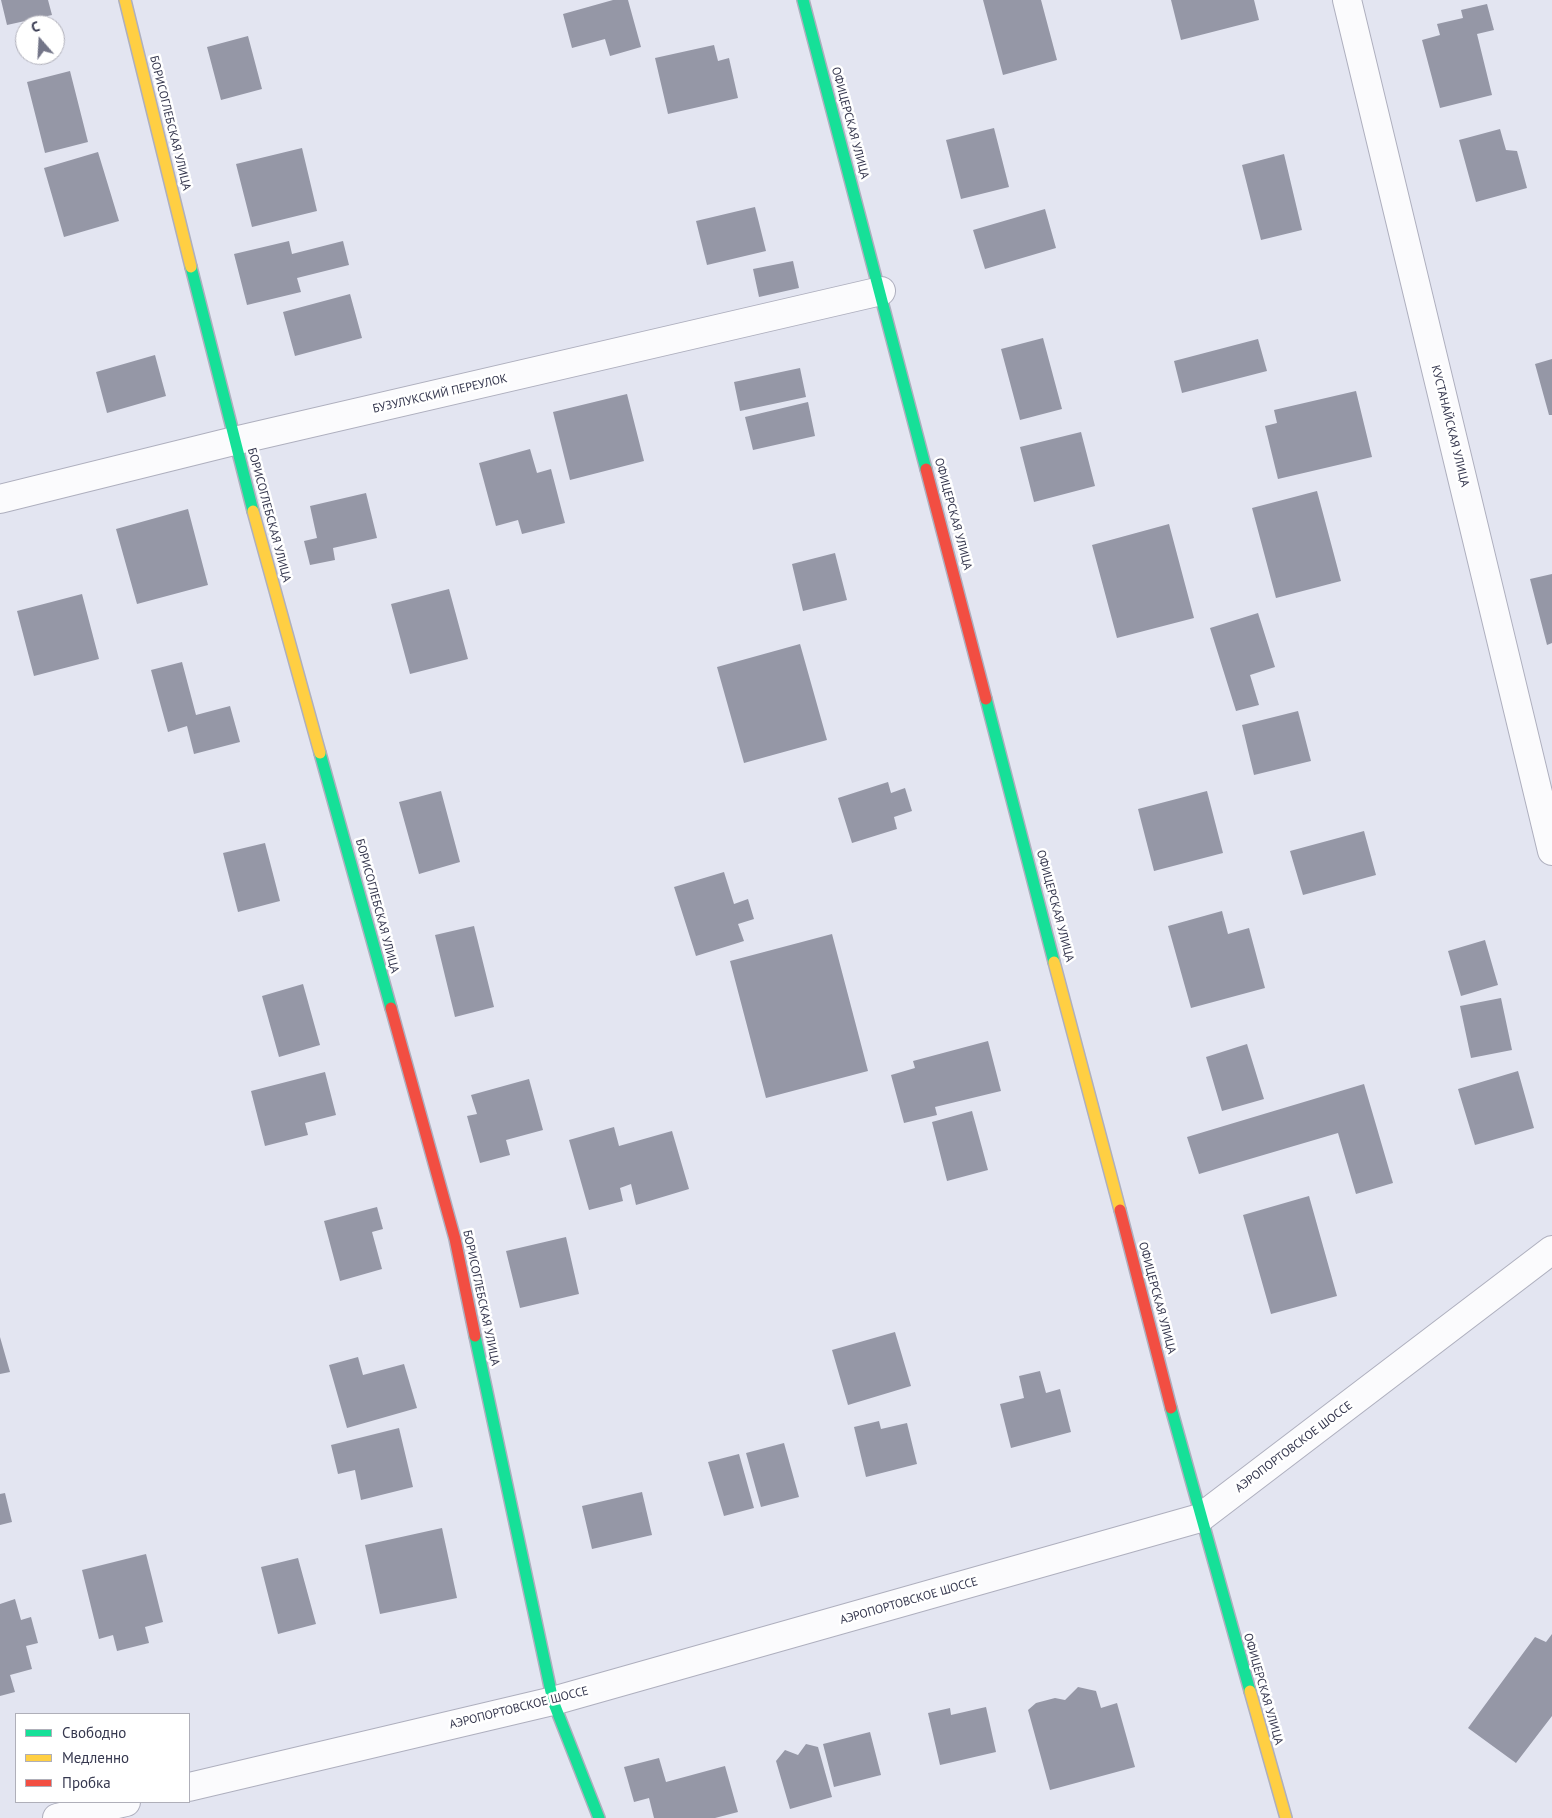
<!DOCTYPE html>
<html>
<head>
<meta charset="utf-8">
<style>
  body { margin:0 }
  #map { position:relative; width:1552px; height:1818px; overflow:hidden; background:#e3e5f1; font-family:"PT Sans",sans-serif }
  canvas { display:block }
  .legend { position:absolute; left:15px; top:1713px; width:175px; height:90px; box-sizing:border-box; background:#fff; border:1px solid #afafb9; margin:0; padding:6px 9px; list-style:none; font-size:15px; color:#36384f }
  .legend li { display:flex; align-items:center; gap:10px; height:25px }
  .legend b { width:25px; border:1px solid #afafb9 }
  .north { position:absolute; left:15px; top:15px; width:50px; height:50px; box-sizing:border-box; background:#fff; border:1px solid #afafb9; border-radius:50%; rotate:341deg; font-size:14px; font-weight:700; line-height:20px; text-align:center; color:#36384f }
  .north::after { content:''; display:block; margin:auto; width:18px; height:22px; background:#737588; clip-path:polygon(50% 0,100% 100%,50% 72%,0 100%) }
</style>
</head>
<body>
<div id="map">
<canvas width="1552" height="1818"></canvas>
<ul class="legend">
<li><b style="height:6px;background:#16e098"></b>Свободно</li>
<li><b style="height:6px;background:#ffcf43"></b>Медленно</li>
<li><b style="height:6px;background:#f24e42"></b>Пробка</li>
</ul>
<div class="north">С</div>
</div>
<script>
const context = document.querySelector('canvas').getContext('2d');
context.lineJoin = 'round';
function paint(path, color) { context.fillStyle = color; context.fill(path, 'evenodd'); }
const poly = rows => new Path2D(rows.map(r => 'M' + r).join(''));
function stroke(path, color, width, dash) { context.strokeStyle = color; context.lineWidth = width; context.lineCap = dash ? 'butt' : 'round'; context.setLineDash(dash || []); context.stroke(path); }
function label(font, color, halo, rows, align = 'center') {
  context.font = font + ' "PT Sans",sans-serif'; context.lineWidth = 5; context.setLineDash([]); context.textBaseline = 'middle'; context.strokeStyle = halo; context.fillStyle = color; for (const [text, x, y, turn = 0] of rows) {
    context.save(); context.translate(x, y); context.rotate((+turn || 0) * Math.PI / 180); context.textAlign = isNaN(turn) ? turn : align; if (halo) context.strokeText(text, 0, 0); context.fillText(text, 0, 0); context.restore();
  }
}
paint(poly([
  [1,0,48,0,52,15,7,25],
  [613,0,628,0,641,47,610,56,605,39,572,48,563,14],
  [983,0,1041,0,1057,60,1003,75],
  [1171,0,1254,0,1259,20,1181,40],
  [1487,4,1494,30,1477,34,1492,95,1440,108,1422,40,1440,35,1437,24,1463,18,1461,10],
  [248,36,262,89,221,100,207,47],
  [714,45,718,61,729,58,738,98,668,114,655,58],
  [70,71,88,142,45,153,27,82],
  [994,128,1009,187,961,199,946,140],
  [1500,129,1506,150,1517,151,1527,188,1476,202,1459,140],
  [302,148,317,211,252,227,236,164],
  [98,152,119,221,64,237,44,168],
  [1284,154,1302,230,1261,240,1242,165],
  [755,207,766,251,707,265,696,221],
  [1045,209,1056,248,985,269,973,230],
  [289,241,292,254,343,241,349,265,297,278,301,292,247,305,234,254],
  [793,261,799,288,759,297,753,269],
  [350,294,362,338,295,356,283,312],
  [1043,338,1062,409,1020,420,1001,349],
  [1258,339,1267,371,1182,393,1174,361],
  [155,355,166,396,107,413,96,372],
  [1552,359,1552,415,1549,415,1535,364],
  [800,368,806,397,740,411,734,382],
  [1356,391,1372,457,1278,479,1265,426,1277,423,1274,410],
  [627,394,644,461,570,480,553,412],
  [808,402,815,436,753,450,745,417],
  [1081,432,1095,486,1034,502,1020,447],
  [530,449,537,473,551,469,565,523,522,534,518,520,496,526,479,463],
  [1317,491,1341,581,1276,598,1252,508],
  [366,493,377,538,333,548,335,560,310,565,304,541,317,538,310,506],
  [188,509,208,585,137,604,116,529],
  [1169,524,1194,618,1117,638,1092,545],
  [835,553,847,600,803,611,792,564],
  [1552,574,1552,643,1547,645,1530,579],
  [449,589,468,659,410,674,391,604],
  [82,594,99,659,34,676,17,611],
  [1258,613,1275,667,1250,675,1259,705,1236,711,1210,628],
  [800,644,827,740,744,763,717,667],
  [182,662,196,715,230,706,240,742,194,754,187,726,168,732,151,670],
  [1298,711,1311,761,1254,775,1242,725],
  [888,782,891,793,905,788,912,811,894,817,897,829,852,843,838,798],
  [441,791,460,862,419,874,399,802],
  [1207,791,1223,853,1154,871,1138,809],
  [1364,831,1376,875,1303,895,1290,851],
  [265,843,280,901,238,912,223,853],
  [724,872,734,904,748,899,754,919,738,924,744,941,696,956,674,887],
  [1222,911,1228,934,1249,928,1265,988,1191,1008,1168,926],
  [474,926,494,1007,455,1017,435,935],
  [832,934,868,1071,766,1098,730,961],
  [1485,940,1498,985,1461,996,1448,951],
  [303,984,320,1045,279,1057,262,996],
  [1501,998,1512,1050,1471,1058,1460,1006],
  [988,1041,1001,1091,935,1107,937,1115,904,1123,891,1075,915,1068,913,1061],
  [1247,1044,1264,1099,1222,1111,1206,1057],
  [1518,1071,1534,1128,1475,1145,1458,1089],
  [325,1072,336,1115,305,1123,308,1135,265,1146,251,1091],
  [529,1079,543,1130,506,1140,510,1155,480,1163,467,1116,477,1114,471,1095],
  [1364,1084,1393,1183,1356,1194,1338,1133,1199,1174,1187,1137],
  [972,1111,988,1170,947,1181,932,1122],
  [614,1127,619,1146,672,1131,689,1189,636,1205,631,1184,620,1188,623,1201,589,1210,569,1140],
  [1309,1196,1337,1296,1271,1314,1243,1215],
  [377,1207,383,1229,372,1232,382,1269,340,1281,324,1221],
  [566,1237,579,1294,520,1308,506,1251],
  [895,1332,911,1386,848,1405,832,1350],
  [0,1337,10,1372,0,1374],
  [358,1357,363,1375,404,1364,417,1408,347,1428,329,1365],
  [1040,1371,1046,1393,1060,1389,1071,1432,1011,1448,1000,1404,1024,1398,1019,1376],
  [879,1421,881,1429,907,1423,917,1464,866,1477,854,1427],
  [399,1428,413,1487,361,1500,355,1470,338,1474,331,1445],
  [784,1443,799,1497,761,1507,746,1453],
  [739,1454,754,1508,724,1516,708,1462],
  [642,1492,652,1535,592,1549,582,1506],
  [5,1493,12,1522,0,1525,0,1494],
  [442,1528,457,1598,380,1614,365,1545],
  [146,1554,163,1622,145,1627,149,1643,117,1651,113,1635,99,1639,82,1570],
  [298,1558,316,1624,278,1634,261,1567],
  [15,1599,21,1620,31,1617,38,1643,26,1646,32,1669,10,1675,15,1692,0,1696,0,1604],
  [1552,1634,1552,1716,1516,1763,1468,1728,1535,1637,1546,1642],
  [1078,1687,1096,1691,1101,1708,1117,1703,1135,1767,1050,1790,1028,1710,1036,1703,1055,1698,1065,1700],
  [986,1707,996,1752,940,1765,928,1713,950,1708,951,1715],
  [870,1732,881,1775,834,1787,823,1744],
  [806,1744,818,1747,832,1797,790,1809,776,1761,785,1750,798,1755],
  [659,1758,666,1782,725,1766,738,1812,715,1818,654,1818,649,1798,634,1802,624,1767]
]), '#9597a6');
const street = poly([
  [1347,0,1552,851],
  [0,499,234,441,881,291],
  [189,1787,553,1701,1200,1518,1552,1250],
  [57,1818,126,1802]
]);
const fast = poly([
  [803,0,926,469],
  [191,267,253,511],
  [986,699,1054,962],
  [320,753,391,1008],
  [475,1336,553,1701,599,1818],
  [1171,1408,1250,1691]
]);
const slow = poly([
  [125,0,191,267],
  [253,511,320,753],
  [1054,962,1120,1210],
  [1250,1691,1286,1818]
]);
const jam = poly([
  [926,469,986,699],
  [391,1008,455,1239,475,1336],
  [1120,1210,1171,1408]
]);
stroke(street, '#aeafbe', 30);
stroke(fast, '#aeafbe', 14);
stroke(slow, '#aeafbe', 14);
stroke(jam, '#aeafbe', 14);
stroke(street, '#fbfbfd', 28);
stroke(fast, '#16e098', 11);
stroke(slow, '#ffcf43', 11);
stroke(jam, '#f24e42', 11);
label('12px', '#36384f', '#fff', [
  ["БОРИСОГЛЕБСКАЯ УЛИЦА",170,123,76],
  ["ОФИЦЕРСКАЯ УЛИЦА",850,123,75],
  ["БУЗУЛУКСКИЙ ПЕРЕУЛОК",440,394,-13],
  ["КУСТАНАЙСКАЯ УЛИЦА",1450,426,76],
  ["ОФИЦЕРСКАЯ УЛИЦА",953,514,75],
  ["БОРИСОГЛЕБСКАЯ УЛИЦА",269,515,75],
  ["БОРИСОГЛЕБСКАЯ УЛИЦА",377,906,75],
  ["ОФИЦЕРСКАЯ УЛИЦА",1055,906,75],
  ["БОРИСОГЛЕБСКАЯ УЛИЦА",481,1298,78],
  ["ОФИЦЕРСКАЯ УЛИЦА",1157,1298,75],
  ["АЭРОПОРТОВСКОЕ ШОССЕ",1294,1447,-37],
  ["АЭРОПОРТОВСКОЕ ШОССЕ",909,1601,-16],
  ["ОФИЦЕРСКАЯ УЛИЦА",1263,1689,74],
  ["АЭРОПОРТОВСКОЕ ШОССЕ",519,1708,-14]
]);
</script>
</body>
</html>
